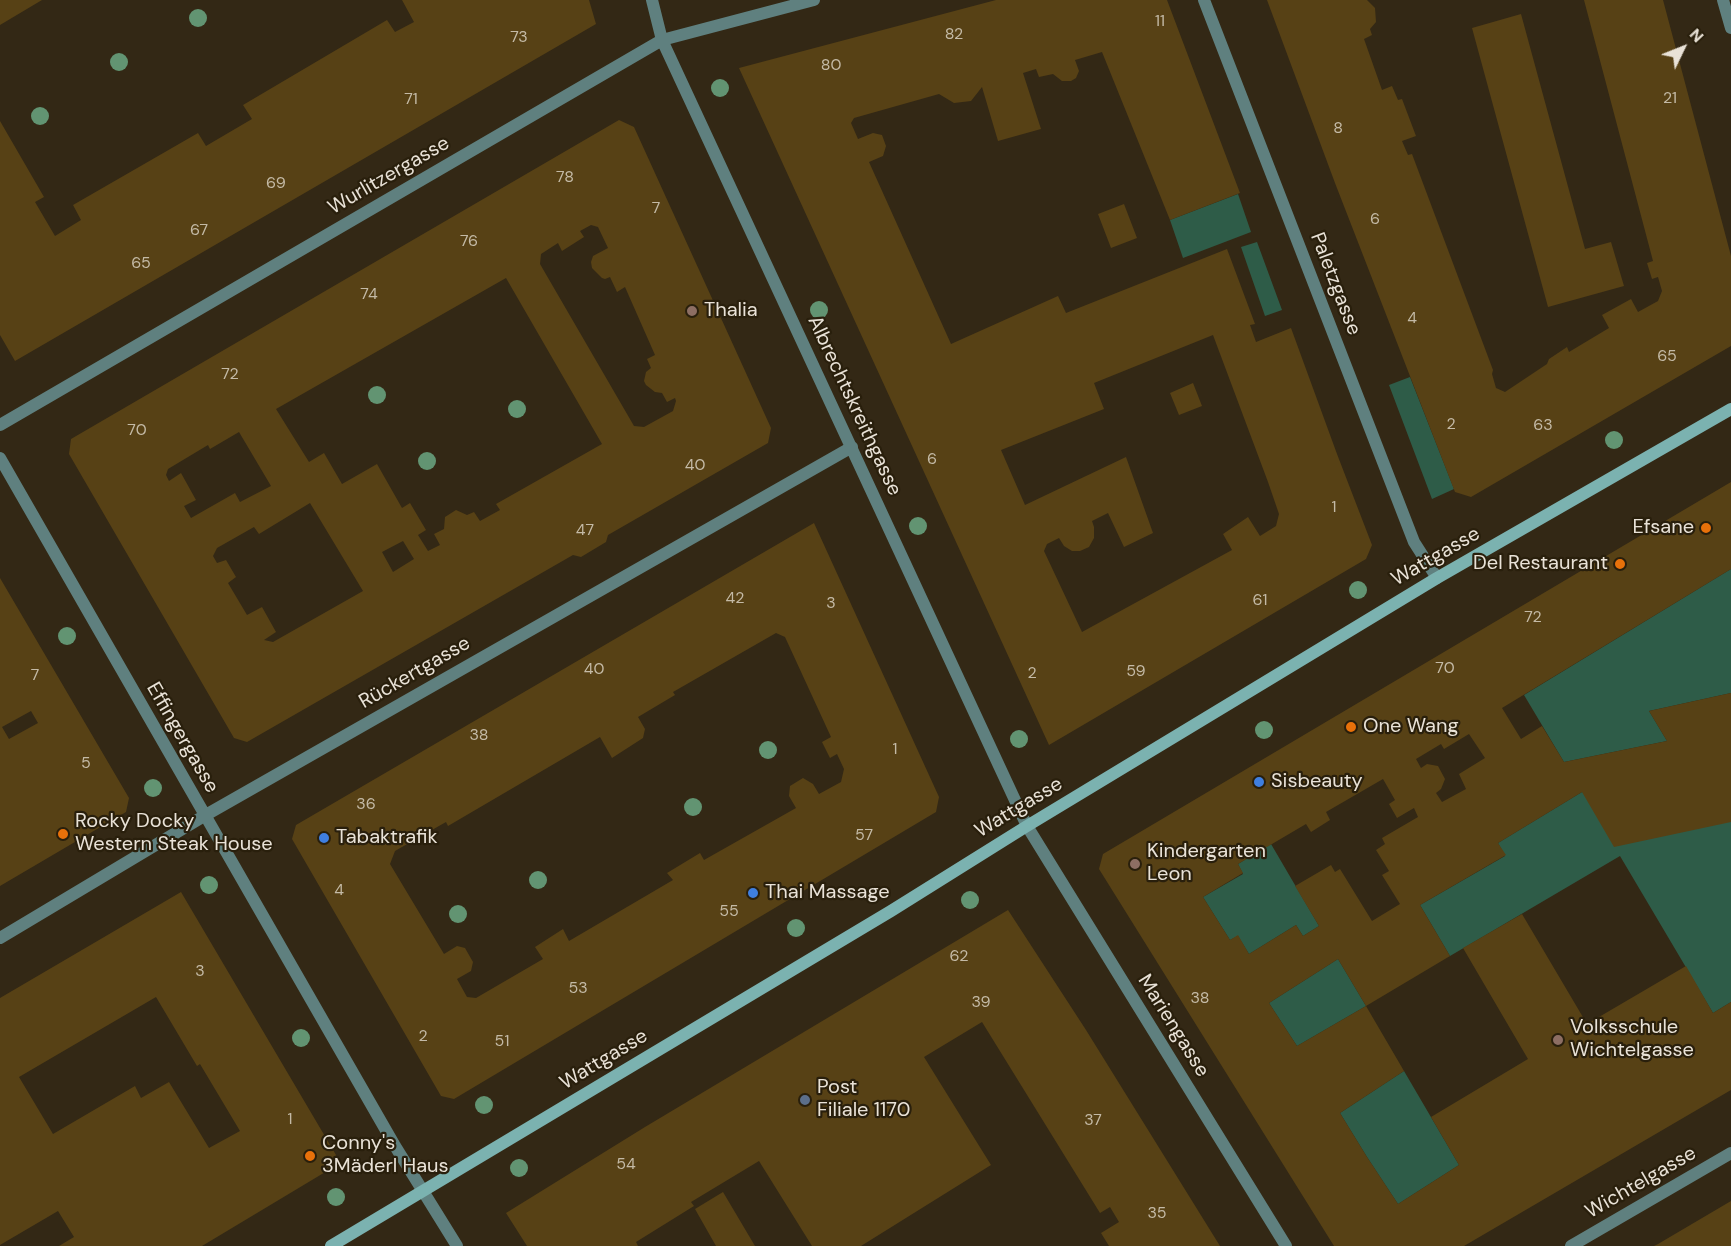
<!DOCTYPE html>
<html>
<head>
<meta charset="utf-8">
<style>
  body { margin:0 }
  #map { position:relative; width:1731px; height:1246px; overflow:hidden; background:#332815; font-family:"DM Sans",sans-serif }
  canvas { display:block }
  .north { position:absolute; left:1653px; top:18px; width:60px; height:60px; -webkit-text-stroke:4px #291f0c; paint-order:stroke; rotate:47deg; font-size:16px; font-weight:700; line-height:24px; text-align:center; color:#e9e2d7 }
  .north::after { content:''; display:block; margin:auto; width:21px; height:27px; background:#e9e2d7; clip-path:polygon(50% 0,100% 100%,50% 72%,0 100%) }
</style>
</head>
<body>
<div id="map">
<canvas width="1731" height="1246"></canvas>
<div class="north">N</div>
</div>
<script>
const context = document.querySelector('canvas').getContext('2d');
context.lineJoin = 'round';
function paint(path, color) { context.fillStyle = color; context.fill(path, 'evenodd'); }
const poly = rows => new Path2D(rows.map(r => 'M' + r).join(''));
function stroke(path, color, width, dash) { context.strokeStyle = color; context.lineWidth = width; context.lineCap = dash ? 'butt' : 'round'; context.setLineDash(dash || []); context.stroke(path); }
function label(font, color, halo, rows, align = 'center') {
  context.font = font + ' "DM Sans",sans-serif'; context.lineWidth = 4.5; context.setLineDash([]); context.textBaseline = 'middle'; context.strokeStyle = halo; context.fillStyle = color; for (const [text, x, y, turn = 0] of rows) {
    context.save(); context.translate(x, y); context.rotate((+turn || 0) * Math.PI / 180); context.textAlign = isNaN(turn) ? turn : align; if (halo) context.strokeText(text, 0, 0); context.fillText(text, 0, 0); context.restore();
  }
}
paint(poly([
  [1238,194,1251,232,1183,258,1170,220],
  [1257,242,1282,310,1265,316,1241,247],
  [1410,377,1454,489,1432,499,1389,385],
  [1731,569,1731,693,1649,711,1667,741,1564,762,1524,695],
  [1582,792,1731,822,1731,1002,1713,1013,1620,856,1450,956,1420,905,1505,856,1498,843],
  [1271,844,1319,926,1303,936,1296,925,1249,954,1238,936,1230,940,1203,897,1243,874,1238,864],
  [1338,959,1366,1006,1297,1046,1269,1003],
  [1404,1071,1459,1165,1398,1204,1367,1157,1340,1113]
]), '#2e5c48');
paint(poly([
  [0,0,42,0,0,25],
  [402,0,589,0,596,24,15,361,0,335,0,121,44,197,35,202,55,236,81,220,73,205,198,133,206,146,252,119,243,105,387,20,395,32,414,22],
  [996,0,1167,0,1240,193,1170,220,1102,52,1075,60,1079,71,1076,78,1071,81,1062,81,1053,74,1039,77,1036,69,1023,73,1041,129,998,141,982,87,971,101,954,103,939,94,854,118,851,123,858,139,873,133,882,135,886,146,883,156,869,162,951,344,1058,296,1066,313,1227,249,1255,324,1250,325,1256,342,1291,328,1337,454,1372,545,1366,559,1049,745,739,68],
  [1213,335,1268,482,1279,514,1276,526,1260,536,1248,517,1223,534,1232,550,1082,632,1044,551,1047,544,1059,538,1064,546,1072,551,1080,551,1089,547,1094,538,1094,527,1092,521,1108,513,1124,547,1153,533,1126,457,1025,505,1001,450,1104,409,1094,383],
  [1267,0,1367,0,1375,8,1376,22,1370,29,1372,35,1364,39,1382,90,1392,86,1398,100,1402,99,1416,136,1402,141,1408,155,1412,154,1493,370,1492,374,1496,388,1505,392,1547,364,1549,359,1567,347,1569,352,1609,328,1602,315,1631,299,1638,312,1658,301,1662,291,1658,277,1652,279,1647,263,1653,261,1584,0,1663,0,1731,256,1731,346,1471,497,1455,492,1335,183],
  [1521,14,1585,249,1611,242,1624,286,1548,307,1472,28],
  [619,120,634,127,771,428,768,443,608,535,606,542,581,557,573,555,247,742,234,738,69,454,71,439],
  [591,225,598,227,608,248,593,256,591,262,592,268,602,278,605,279,610,277,617,292,625,287,655,355,647,359,651,368,646,372,644,381,646,385,655,392,662,393,667,402,675,398,676,401,673,411,644,427,634,426,540,264,541,254,558,243,562,251,584,237,580,231],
  [506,278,602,444,496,504,500,510,480,521,474,512,467,515,456,510,445,517,444,529,434,534,440,545,428,551,418,535,426,530,410,503,402,508,377,464,342,484,324,453,309,462,276,409],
  [239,432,271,486,240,502,235,493,191,518,184,506,196,500,181,473,169,481,166,475,168,469,208,445,210,449],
  [310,503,363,591,273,642,264,640,276,632,262,607,247,615,228,583,236,577,226,560,217,563,213,556,217,548,254,527,259,534],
  [403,541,414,559,393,572,382,552],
  [1124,204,1137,238,1111,248,1098,214],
  [1193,383,1202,406,1179,415,1170,393],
  [1731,482,1731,569,1502,708,1521,739,1542,726,1564,762,1667,741,1649,711,1731,693,1731,822,1614,847,1582,792,1498,843,1506,855,1420,905,1450,956,1366,1006,1404,1071,1340,1113,1367,1157,1398,1204,1459,1165,1431,1117,1528,1059,1463,948,1522,914,1587,1024,1686,966,1713,1013,1731,1002,1731,1090,1464,1246,1334,1246,1099,869,1103,854],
  [1469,734,1485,758,1459,774,1466,789,1442,802,1436,793,1441,789,1445,779,1438,766,1427,764,1421,768,1416,759,1441,744,1444,749],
  [1383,779,1395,800,1389,804,1397,818,1414,808,1418,817,1382,838,1385,844,1376,850,1389,871,1382,875,1400,904,1372,921,1340,869,1335,872,1331,865,1295,886,1319,926,1303,936,1296,925,1249,954,1238,935,1230,940,1203,897,1243,873,1238,864,1306,824,1311,832,1330,820,1326,812],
  [1338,959,1366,1006,1297,1046,1269,1003],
  [814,523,939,797,936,812,454,1099,441,1096,292,839,296,825],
  [776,633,785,637,831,737,822,742,830,758,837,754,844,769,841,782,819,794,813,784,803,778,790,786,789,796,796,808,704,860,700,853,667,873,673,880,569,941,563,929,535,947,543,959,476,998,467,997,457,979,471,971,473,962,465,948,457,946,444,954,390,864,395,851,446,822,448,826,600,737,612,758,643,738,645,729,638,717,675,695,673,692],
  [0,578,129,798,126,812,0,886],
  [31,711,38,723,9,739,2,727],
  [181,892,336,1155,332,1168,202,1246,59,1246,74,1237,58,1211,0,1245,0,998],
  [156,997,197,1066,200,1064,240,1131,209,1148,169,1082,141,1098,135,1086,53,1134,19,1077],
  [1008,910,1086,1030,1220,1246,1109,1246,1101,1233,1119,1222,1110,1207,1100,1213,982,1022,924,1057,991,1165,861,1246,812,1246,759,1161,691,1202,694,1206,636,1242,638,1246,527,1246,506,1213,645,1127],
  [723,1192,755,1246,716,1246,695,1209],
  [1731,1201,1731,1246,1654,1246,1658,1244]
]), '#574115');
stroke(poly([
  [652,0,662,40,1027,826,1286,1246],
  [1204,0,1414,542,1437,578],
  [1723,0,1731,28],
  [0,425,662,40,814,0],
  [0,458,395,1146,457,1246],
  [0,938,204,816,852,447],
  [1571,1246,1731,1153]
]), '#5f807f', 12);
stroke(poly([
  [331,1246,891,911,1027,826,1437,578,1731,409]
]), '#7bb2b0', 12);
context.fillStyle = '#629472';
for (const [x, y] of [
  [198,18],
  [119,62],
  [720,88],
  [40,116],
  [819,310],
  [377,395],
  [517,409],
  [1614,440],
  [427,461],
  [918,526],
  [1358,590],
  [67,636],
  [1264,730],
  [1019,739],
  [768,750],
  [153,788],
  [693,807],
  [538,880],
  [209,885],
  [970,900],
  [458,914],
  [796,928],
  [301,1038],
  [484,1105],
  [519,1168],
  [336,1197]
]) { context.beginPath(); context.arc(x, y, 9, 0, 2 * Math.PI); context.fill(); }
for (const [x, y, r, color] of [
  [692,311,6,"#8d6e63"],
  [1706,528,6,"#e8710a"],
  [1620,564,6,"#e8710a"],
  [1351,727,6,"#e8710a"],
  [1259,782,6,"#3f7fe0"],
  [63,834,6,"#e8710a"],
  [324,838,6,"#3f7fe0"],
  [1135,864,6,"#8d6e63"],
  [753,893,6,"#3f7fe0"],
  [1558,1040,6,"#8d6e63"],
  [805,1100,6,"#5c6f8a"],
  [310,1156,6,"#e8710a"]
]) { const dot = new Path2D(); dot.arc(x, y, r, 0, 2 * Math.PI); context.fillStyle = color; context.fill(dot); stroke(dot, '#291f0c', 2); }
label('16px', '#c4baa6', null, [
  ["11",1160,22],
  ["82",954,35],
  ["73",519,38],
  ["80",831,66],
  ["21",1670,99],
  ["71",411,100],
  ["8",1338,129],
  ["78",565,178],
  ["69",276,184],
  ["7",656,209],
  ["6",1375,220],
  ["67",199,231],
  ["76",469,242],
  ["65",141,264],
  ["74",369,295],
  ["4",1412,319],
  ["65",1667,357],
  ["72",230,375],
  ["2",1451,425],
  ["63",1543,426],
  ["70",137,431],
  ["6",932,460],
  ["40",695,466],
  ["1",1334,508],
  ["47",585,531],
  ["42",735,599],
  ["61",1260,601],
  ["3",831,604],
  ["72",1533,618],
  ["70",1445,669],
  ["40",594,670],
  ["59",1136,672],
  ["2",1032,674],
  ["7",35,676],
  ["38",479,736],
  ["1",895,750],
  ["5",86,764],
  ["36",366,805],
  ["57",864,836],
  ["4",339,891],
  ["55",729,912],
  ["62",959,957],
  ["3",200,972],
  ["53",578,989],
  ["38",1200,999],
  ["39",981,1003],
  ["2",423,1037],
  ["51",502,1042],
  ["1",290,1120],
  ["37",1093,1121],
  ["54",626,1165],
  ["35",1157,1214]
]);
label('20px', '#e9e2d7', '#291f0c', [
  ["Wurlitzergasse",389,176,-30],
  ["Paletzgasse",1335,284,69],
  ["Albrechtskreithgasse",854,406,65],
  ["Wattgasse",1436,557,-30],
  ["Rückertgasse",415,673,-30],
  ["Effingergasse",182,738,60],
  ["Wattgasse",1019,808,-31],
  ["Mariengasse",1173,1026,58],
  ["Wattgasse",604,1060,-31],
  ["Wichtelgasse",1641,1183,-30]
]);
label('20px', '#e9e2d7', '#291f0c', [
  ["Thalia",704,311],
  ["Efsane",1694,528,"right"],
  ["Del Restaurant",1608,564,"right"],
  ["One Wang",1363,727],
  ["Sisbeauty",1271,782],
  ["Rocky Docky",75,822],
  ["Western Steak House",75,845],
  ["Tabaktrafik",336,838],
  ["Kindergarten",1147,852],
  ["Leon",1147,875],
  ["Thai Massage",765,893],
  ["Volksschule",1570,1028],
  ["Wichtelgasse",1570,1051],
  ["Post",817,1088],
  ["Filiale 1170",817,1111],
  ["Conny's",322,1144],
  ["3Mäderl Haus",322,1167]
], 'left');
</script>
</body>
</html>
